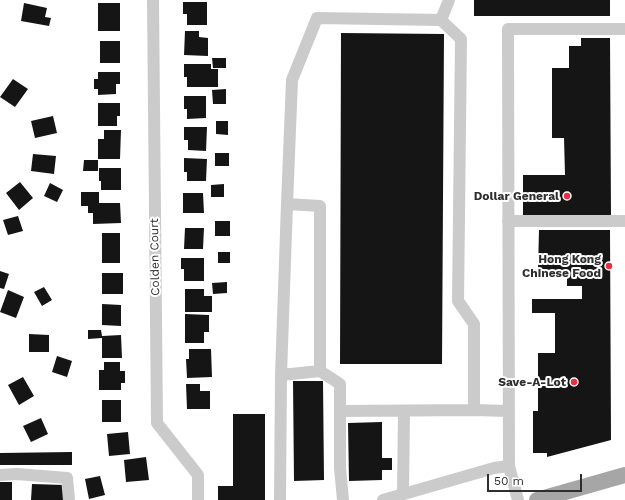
<!DOCTYPE html>
<html>
<head>
<meta charset="utf-8">
<style>
  body { margin:0 }
  #map { position:relative; width:625px; height:500px; overflow:hidden; background:#fff; font-family:"Work Sans",sans-serif }
  canvas { display:block }
  .scale { position:absolute; left:487px; top:474px; width:95px; height:18px; box-sizing:border-box; border:2px solid #2e2e2e; border-top:0; padding-left:5px; font-size:12px; line-height:14px; white-space:nowrap; color:#2e2e2e; -webkit-text-stroke:3px #fff; paint-order:stroke }
</style>
</head>
<body>
<div id="map">
<canvas width="625" height="500"></canvas>
<div class="scale">50 m</div>
</div>
<script>
const context = document.querySelector('canvas').getContext('2d');
context.lineJoin = 'round';
function paint(path, color) { context.fillStyle = color; context.fill(path, 'evenodd'); }
const poly = rows => new Path2D(rows.map(r => 'M' + r).join(''));
function stroke(path, color, width, dash) { context.strokeStyle = color; context.lineWidth = width; context.lineCap = dash ? 'butt' : 'round'; context.setLineDash(dash || []); context.stroke(path); }
function label(font, color, halo, rows, align = 'center') {
  context.font = font + ' "Work Sans",sans-serif'; context.lineWidth = 4; context.setLineDash([]); context.textBaseline = 'middle'; context.strokeStyle = halo; context.fillStyle = color; for (const [text, x, y, turn = 0] of rows) {
    context.save(); context.translate(x, y); context.rotate((+turn || 0) * Math.PI / 180); context.textAlign = isNaN(turn) ? turn : align; if (halo) context.strokeText(text, 0, 0); context.fillText(text, 0, 0); context.restore();
  }
}
paint(poly([
  [474,0,610,0,610,16,474,16],
  [183,2,207,2,207,25,187,25,187,14,183,14],
  [24,3,47,8,45,17,51,18,49,26,21,21],
  [98,3,120,3,120,31,98,31],
  [185,31,199,31,199,37,208,38,208,56,184,55],
  [341,33,444,34,442,364,340,364],
  [581,38,610,38,611,217,523,217,523,175,565,175,564,138,552,138,552,68,569,68,569,46,581,46],
  [100,41,120,41,120,63,100,63],
  [212,58,226,58,226,68,213,68],
  [184,64,211,64,211,69,218,69,218,87,187,87,187,77,184,77],
  [98,72,120,72,120,84,116,84,116,94,98,95,98,89,94,89,94,79,98,79],
  [13,79,28,89,15,107,0,97],
  [226,89,226,104,213,104,212,90],
  [184,96,206,96,206,118,187,119,187,109,184,109],
  [98,103,120,103,120,116,117,116,117,126,98,126],
  [53,116,57,133,35,138,31,121],
  [216,121,228,121,228,135,216,134],
  [184,127,207,127,206,151,188,150,188,140,184,140],
  [104,130,121,130,120,159,98,159,98,139,104,139],
  [215,153,229,153,229,166,215,166],
  [33,154,56,156,54,174,31,171],
  [184,158,207,159,206,181,187,181,187,172,184,172],
  [84,160,98,160,98,171,83,171],
  [99,168,121,168,121,190,101,190,101,181,99,181],
  [20,182,33,198,19,210,6,193],
  [50,183,63,190,57,202,44,196],
  [224,184,224,197,211,197,211,185],
  [81,192,99,192,99,203,120,203,121,223,93,224,93,213,88,213,88,206,81,206],
  [183,193,203,193,204,213,183,213],
  [18,216,23,231,8,235,3,220],
  [215,221,230,221,230,236,215,236],
  [185,228,204,228,203,249,184,249],
  [539,230,610,230,611,440,547,457,547,453,533,453,533,411,538,411,538,353,555,353,555,313,532,313,532,299,582,299,582,286,567,286,567,270,538,270],
  [102,233,120,233,120,263,102,263],
  [218,252,230,252,230,263,218,263],
  [181,258,204,258,204,281,184,281,184,269,181,269],
  [0,271,9,274,4,289,0,288],
  [102,273,123,273,123,294,102,294],
  [227,282,227,293,213,294,212,283],
  [44,287,52,300,42,306,34,292],
  [185,289,204,289,204,296,212,296,212,312,185,312],
  [8,290,24,297,16,318,0,312],
  [102,304,121,305,121,326,102,325],
  [185,314,209,315,209,332,204,332,204,343,185,343],
  [88,330,101,330,102,336,121,335,122,358,102,358,102,338,88,339],
  [29,334,49,335,49,352,29,352],
  [189,349,211,349,212,377,187,378,186,359,189,359],
  [57,356,72,361,67,377,52,372],
  [104,362,120,362,120,371,125,371,125,383,121,383,121,390,99,390,99,370,104,370],
  [23,377,34,396,19,405,8,385],
  [293,381,323,381,324,480,294,481],
  [186,384,200,384,200,391,210,391,210,409,187,409],
  [102,400,121,400,121,422,102,422],
  [233,414,265,414,265,500,218,500,218,486,233,486],
  [41,418,48,434,31,442,23,426],
  [382,422,382,458,392,458,392,470,382,470,382,480,349,481,348,423],
  [128,432,130,454,109,456,107,434],
  [72,452,72,465,0,465,0,453],
  [146,457,149,480,126,482,124,460],
  [100,476,105,495,89,499,85,479],
  [0,482,12,482,12,500,0,500],
  [32,484,64,485,63,500,31,500]
]), '#151515');
stroke(poly([
  [153,0,157,423,198,475,198,500],
  [441,20,449,0],
  [287,204,292,80,317,18,441,20,461,39,458,301,474,324,474,410,340,411],
  [508,221,625,221],
  [320,371,340,384,340,468,343,500],
  [474,410,508,411],
  [509,466,508,29,625,29],
  [0,475,17,474,67,478,69,500],
  [403,494,404,411],
  [280,500,281,375,287,204,320,206,320,371,281,375],
  [383,500,494,468,509,466,518,500]
]), '#cbcbcb', 12);
stroke(poly([
  [537,500,625,475]
]), '#a6a6a6', 16);
for (const [x, y, r, color] of [
  [567,196,4,"#e72e44"],
  [609,266,4,"#e72e44"],
  [574,382,4,"#e72e44"]
]) { const dot = new Path2D(); dot.arc(x, y, r, 0, 2 * Math.PI); context.fillStyle = color; context.fill(dot); stroke(dot, '#fff', 1.5); }
label('bold 12px', '#2e2e2e', '#fff', [
  ["Dollar General",559,196],
  ["Hong Kong",601,259],
  ["Chinese Food",601,273],
  ["Save-A-Lot",566,382]
], 'right');
label('12px', '#2e2e2e', '#fff', [
  ["Colden Court",155,257,-91]
]);
</script>
</body>
</html>
